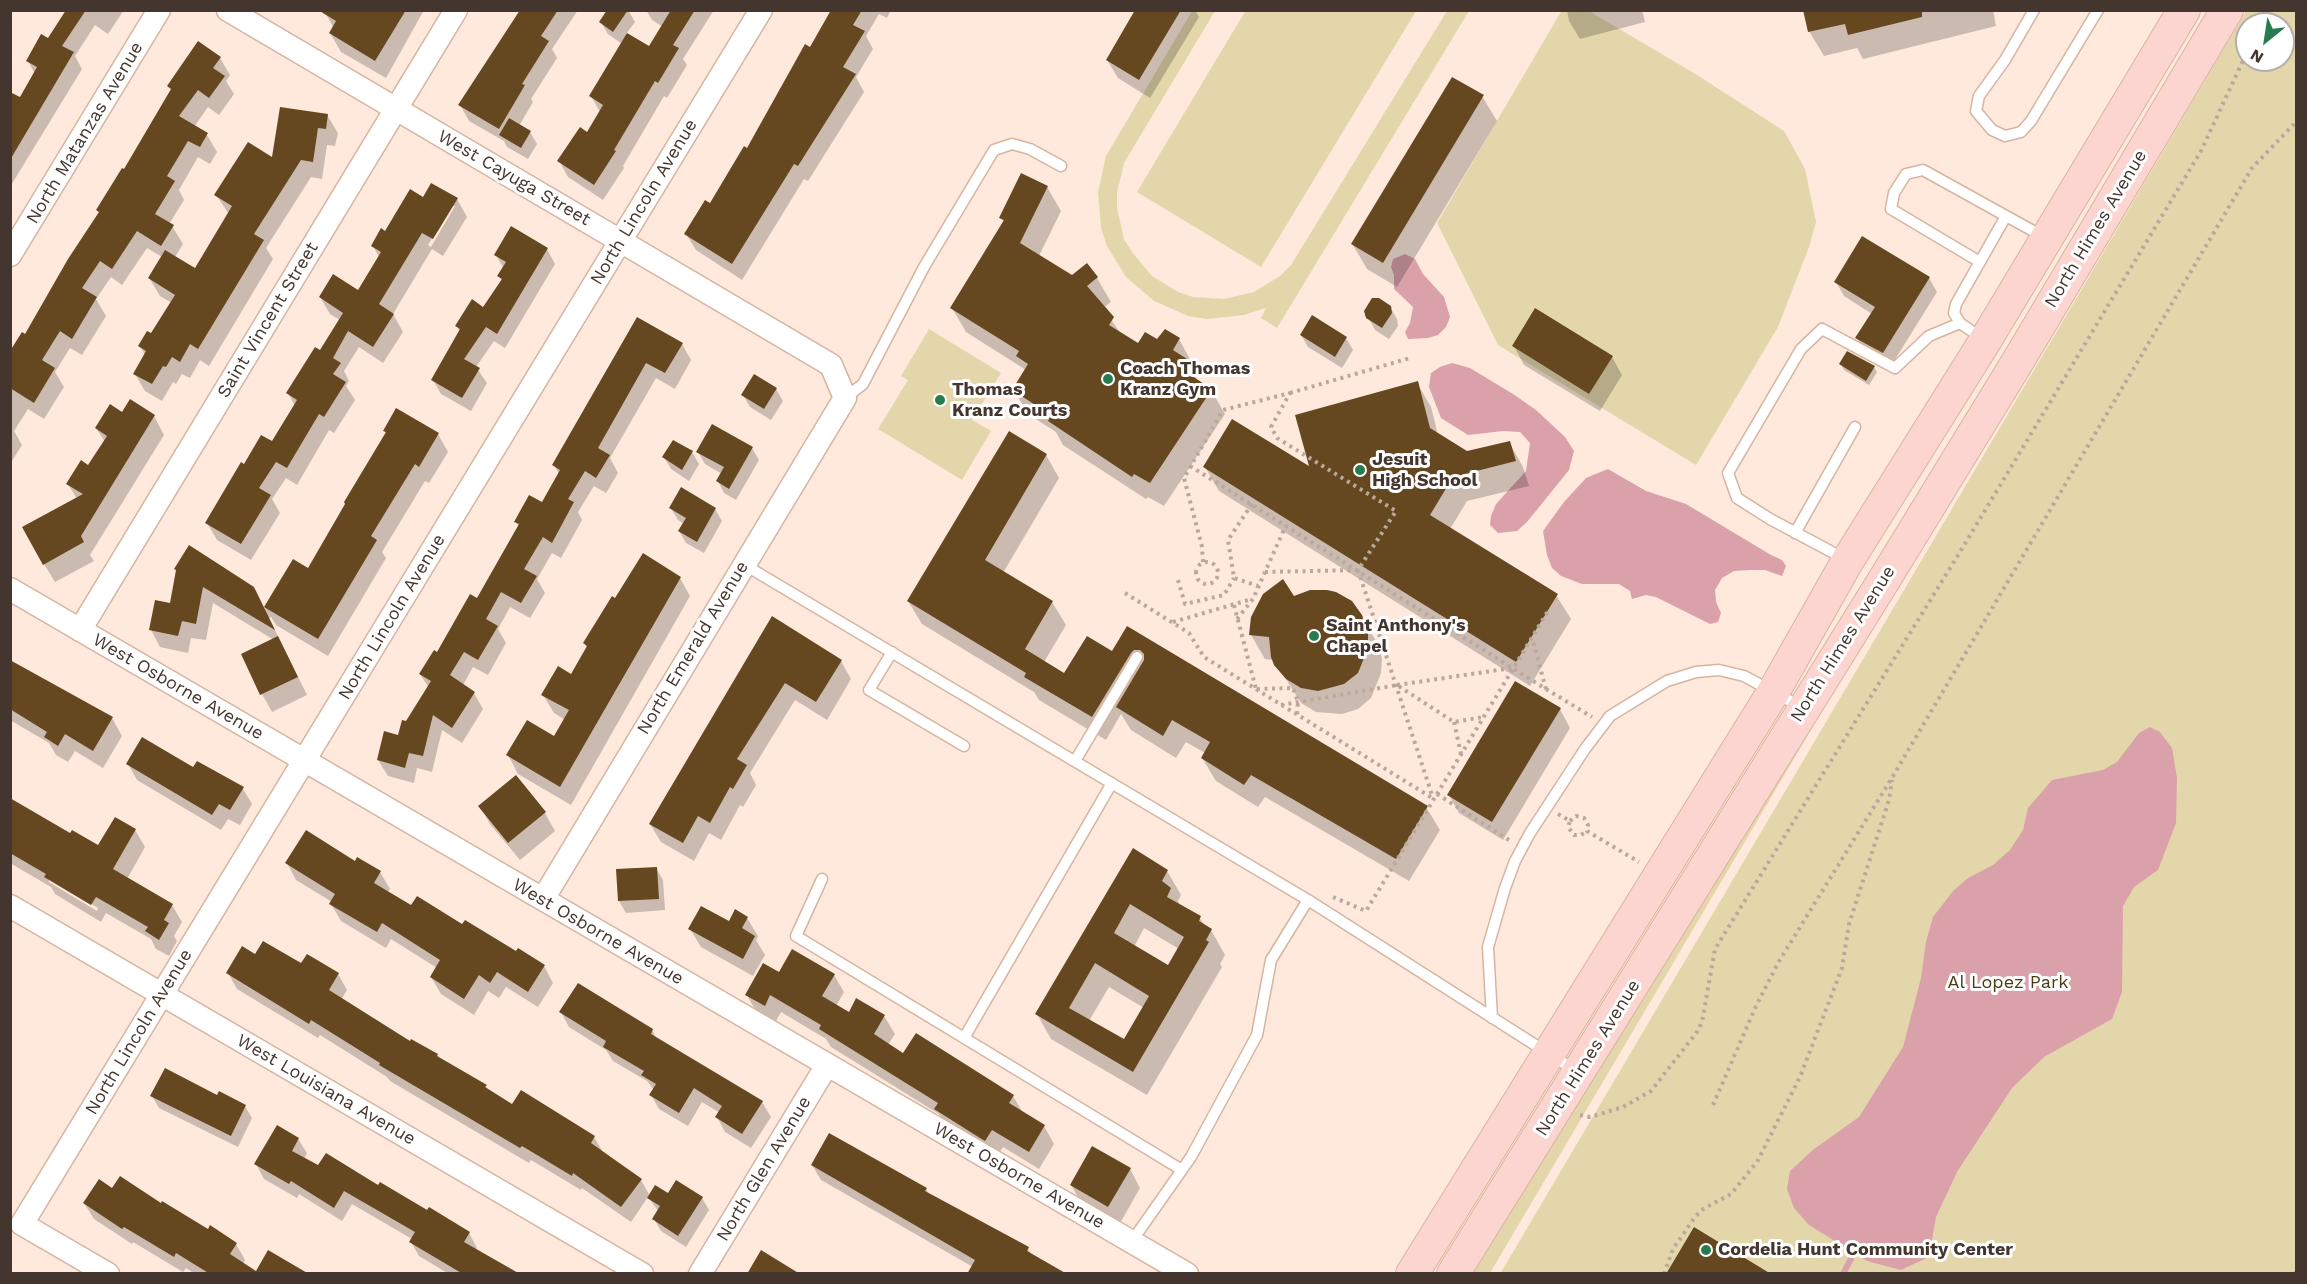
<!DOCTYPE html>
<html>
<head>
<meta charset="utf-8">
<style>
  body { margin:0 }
  #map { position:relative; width:2307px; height:1284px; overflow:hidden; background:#fee9dc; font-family:"Work Sans",sans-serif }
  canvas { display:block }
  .frame { position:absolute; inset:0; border:12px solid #44362f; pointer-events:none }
  .north { position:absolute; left:2235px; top:12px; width:60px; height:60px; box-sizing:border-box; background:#fff; border:2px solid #b4afac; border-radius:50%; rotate:210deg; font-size:16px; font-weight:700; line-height:24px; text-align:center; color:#44362f }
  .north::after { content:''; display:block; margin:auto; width:21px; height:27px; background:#277c4f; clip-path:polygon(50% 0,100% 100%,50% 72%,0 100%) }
</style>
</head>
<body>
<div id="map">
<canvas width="2307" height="1284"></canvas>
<div class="frame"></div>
<div class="north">N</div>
</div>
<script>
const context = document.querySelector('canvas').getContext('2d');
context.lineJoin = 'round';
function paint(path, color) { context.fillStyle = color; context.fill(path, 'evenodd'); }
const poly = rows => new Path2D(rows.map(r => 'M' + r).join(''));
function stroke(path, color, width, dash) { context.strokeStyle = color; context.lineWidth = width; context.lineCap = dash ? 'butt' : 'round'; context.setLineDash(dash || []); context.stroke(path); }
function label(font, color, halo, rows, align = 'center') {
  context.font = font + ' "Work Sans",sans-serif'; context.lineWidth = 6; context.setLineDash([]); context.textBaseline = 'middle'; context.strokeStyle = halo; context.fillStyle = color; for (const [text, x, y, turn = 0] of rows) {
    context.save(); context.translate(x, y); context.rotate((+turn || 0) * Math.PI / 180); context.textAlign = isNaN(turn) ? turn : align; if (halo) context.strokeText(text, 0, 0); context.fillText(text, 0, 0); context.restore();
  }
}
paint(poly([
  [1246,10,1416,11,1261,267,1137,192],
  [1562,10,1589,11,1697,75,1784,131,1805,169,1816,222,1809,247,1778,327,1696,465,1498,345,1437,223],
  [1192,11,1215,11,1124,163,1117,193,1117,208,1124,239,1132,252,1152,276,1178,292,1193,297,1224,299,1254,292,1280,276,1291,265,1447,11,1469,11,1277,328,1261,318,1266,308,1244,315,1207,319,1188,316,1154,301,1126,277,1107,246,1101,228,1098,192,1106,156],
  [2246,11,2296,11,2296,1273,1500,1274],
  [2247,24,2283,24,2283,60,2247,60],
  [929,329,1001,373,972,420,991,431,962,480,878,429,908,380,901,376],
  [2000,410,1490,1273,1471,1273]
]), '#e4d6ab');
paint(poly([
  [1405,254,1415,259,1423,274,1444,297,1450,317,1446,327,1438,335,1428,338,1408,339,1405,332,1410,323,1413,307,1394,289,1394,275,1391,267,1393,259],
  [1452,363,1470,368,1513,394,1536,410,1565,437,1574,451,1569,470,1527,522,1517,531,1498,533,1490,525,1491,516,1496,504,1526,471,1530,443,1520,432,1503,431,1468,435,1441,418,1429,387,1431,373,1440,367],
  [1608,469,1646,491,1686,504,1771,555,1782,560,1786,566,1782,576,1765,570,1750,570,1734,571,1722,578,1715,590,1716,602,1721,613,1718,622,1710,624,1656,597,1646,595,1632,599,1630,591,1619,584,1582,584,1561,576,1552,568,1547,555,1543,531,1564,502,1586,478],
  [2150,727,2160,732,2172,748,2177,778,2176,823,2158,870,2134,887,2123,906,2122,992,2112,1019,2044,1057,2012,1088,1957,1172,1936,1217,1929,1257,1901,1270,1867,1261,1809,1225,1794,1208,1787,1189,1790,1171,1814,1149,1859,1117,1903,1047,1921,978,1926,942,1933,917,1953,891,1968,878,1993,865,2010,850,2023,830,2028,808,2052,780,2103,770,2117,762,2139,733]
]), '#daa1aa');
paint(poly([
  [68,10,124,10,108,34,95,25,75,56,82,69,10,187,10,93,20,100,35,74,28,61,49,40],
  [328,10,424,10,386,78,341,52,330,33,333,27,326,14],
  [522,10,578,10,552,49,557,58,531,99,533,102,519,126,530,132,537,144,528,159,507,147,504,141,469,121,460,105],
  [609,10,628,10,635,22,626,34,650,48,663,27,652,20,646,10,714,10,683,59,687,65,667,98,664,96,623,166,624,168,603,200,568,177,559,161,588,134,600,112,591,96,622,44,608,34,601,22],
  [833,10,891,10,887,18,879,14,866,36,873,49,856,77,864,92,808,181,804,179,742,280,696,250,686,234,710,205,747,150],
  [1137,10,1195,10,1199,17,1150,98,1118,78,1107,60],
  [1567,10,1642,10,1645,22,1580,39,1569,21],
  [1804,10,1993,10,1996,26,1863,59,1857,48,1824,56,1809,31],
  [220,58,230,75,226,81,234,94,219,115,208,107,194,127,207,135,217,152,210,164,198,157,179,190,184,200,169,224,172,226,183,244,175,257,195,270,229,214,216,195,273,160,327,115,338,133,335,146,327,145,322,179,311,177,266,248,273,259,209,366,200,360,190,378,182,374,176,384,173,382,162,401,145,391,135,374,145,355,140,346,152,335,172,303,160,296,149,278,162,257,147,248,122,285,111,277,96,299,106,316,82,355,70,348,55,372,64,387,44,419,28,409,14,431,22,445,10,464,10,354,25,336,100,214,172,91,169,86],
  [1482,96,1497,121,1397,287,1367,269,1353,245],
  [1047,187,1061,211,1039,256,1072,277,1097,278,1111,302,1103,308,1121,334,1139,345,1179,339,1192,363,1190,368,1198,381,1211,390,1225,414,1164,506,1148,497,1146,499,1063,445,1056,432,1028,414,1014,390,1026,370,966,332,952,308,1004,223,1001,218],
  [424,199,457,199,467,217,443,256,432,249,393,314,403,332,383,363,359,347,344,371,349,381,346,386,355,400,334,433,329,430,297,485,286,478,272,499,280,513,251,560,217,540,207,523,245,466,273,444,295,406,288,393,320,352,340,320,330,314,320,297,358,292,379,257,373,246],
  [452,206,455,206,431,247,428,245],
  [547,249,555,264,505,348,494,341,476,367,487,383,471,411,441,394,433,380,460,332,457,326,484,309,502,281,499,276,504,269,496,255],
  [1929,278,1937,292,1891,366,1865,352,1857,338,1872,314,1844,296,1836,282],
  [1390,307,1397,319,1398,326,1389,339,1375,330,1368,317],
  [637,319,682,344,691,360,675,389,656,378,610,458,618,473,606,493,594,486,578,512,582,520,561,558,552,553,537,579,545,593,530,618,510,607,498,629,506,643,488,675,473,667,463,685,474,693,483,709,462,743,442,730,432,772,417,768,414,783,388,776,378,760,399,736,429,688,420,674,477,600,519,527,516,522,542,504,559,474,554,465],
  [1301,335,1346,338,1353,350,1342,368,1308,347],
  [1514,346,1612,357,1622,375,1600,411,1524,365],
  [1841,364,1874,367,1877,372,1869,385,1844,370],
  [1417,383,1431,407,1438,435,1467,453,1509,442,1523,467,1529,486,1467,501,1450,529,1556,595,1571,619,1530,686,1219,491,1205,467,1311,469],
  [776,389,783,401,771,420,750,407,743,395],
  [123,414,154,416,164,435,90,555,94,561,55,582,44,564,77,499,68,484,89,467,105,442,96,428],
  [385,431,438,434,448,452,429,483,425,481,382,552,386,558,328,656,276,625,271,617,269,618,307,695,272,712,262,694,274,640,213,603,206,640,191,638,188,653,160,647,151,630,171,605,177,572,265,609,293,561,308,570,386,434],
  [752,448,759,460,736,500,724,493,718,481,722,474,705,464,698,452],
  [692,452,699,464,689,481,671,469,664,457],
  [1046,455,1059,478,1003,573,1052,602,1066,625,1044,662,1065,675,1112,653,1127,628,1426,807,1440,830,1409,881,1265,797,1258,807,1216,781,1202,758,1205,753,1186,742,1176,758,1131,730,1121,714,1106,740,1039,700,1034,692,922,624,908,601],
  [682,489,715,509,722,521,704,553,686,543,679,531,684,524,678,520,671,508],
  [680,578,690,596,571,805,518,774,508,755,554,738,565,720,554,713,543,695,572,676,587,648,585,643,616,600],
  [1293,597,1361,616,1376,641,1382,658,1381,673,1371,698,1358,709,1342,714,1316,712,1301,703,1274,660,1265,659,1251,635],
  [773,618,841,661,851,679,827,720,795,700,750,773,756,785,743,807,740,805,721,840,709,833,694,861,661,842,650,824],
  [10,662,112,718,122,736,103,768,75,751,68,762,56,755,49,743,10,720],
  [1560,709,1570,728,1503,840,1459,813,1449,795],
  [128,764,194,769,243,789,252,804,240,825,228,819,221,830,137,780],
  [515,777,545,813,555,831,520,860,490,824,480,806],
  [10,804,98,847,135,830,145,847,127,879,172,905,182,922,174,936,177,941,169,956,156,949,151,939,106,913,101,922,55,894,51,887,10,863],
  [49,878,98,908,97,911,49,882],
  [1133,850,1167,871,1181,895,1178,901,1180,906,1199,917,1205,926,1211,930,1225,955,1220,964,1222,967,1147,1095,1051,1039,1037,1014],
  [1144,928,1179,949,1168,967,1134,947],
  [1109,987,1144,1008,1124,1041,1089,1021],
  [287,863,355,863,380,872,390,889,387,893,411,907,463,926,544,966,553,983,538,1007,506,987,499,998,488,991,474,1015,441,994,431,977,437,968,391,939,386,948,341,921,331,904,332,902,296,880],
  [656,868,663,880,665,910,626,913,619,901],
  [747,918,758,936,756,940,765,955,753,976,701,947,690,929],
  [256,956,338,974,347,990,341,1000,410,1043,437,1055,440,1059,486,1086,488,1091,512,1106,594,1137,603,1152,641,1180,650,1196,702,1198,709,1210,686,1247,661,1231,654,1219,658,1211,648,1197,631,1222,582,1188,581,1190,531,1160,529,1163,390,1081,387,1077,320,1035,318,1038,237,989,228,973],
  [780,975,834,975,844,992,836,1006,849,1014,857,1001,884,1016,895,1034,888,1045,904,1055,1013,1096,1023,1113,1044,1126,1054,1144,1039,1169,1003,1147,996,1158,946,1127,939,1114,831,1047,826,1039,781,1012,775,1023,757,1013,747,995],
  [561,1012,652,1030,657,1039,762,1102,771,1117,751,1148,725,1132,717,1117,720,1113,702,1102,688,1126,659,1109,651,1095,654,1090,647,1081,613,1061,606,1050,569,1027],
  [219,1093,245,1106,252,1118,238,1147,159,1108,152,1096,217,1097],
  [298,1139,307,1153,304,1159,319,1167,379,1187,381,1184,469,1233,477,1248,476,1250,517,1274,449,1274,419,1256,411,1242,412,1239,352,1204,342,1221,299,1194,297,1198,264,1179,256,1164],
  [812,1165,926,1189,929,1195,1028,1248,1032,1256,973,1267,821,1180],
  [1130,1169,1140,1188,1119,1225,1082,1204,1071,1185],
  [112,1190,161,1205,236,1244,245,1260,243,1264,256,1273,304,1274,195,1274,186,1268,183,1272,133,1242,132,1244,94,1219,84,1203]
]), '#0003');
stroke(poly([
  [1843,1274,1854,1253]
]), '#daa1aa', 6);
paint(poly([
  [66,10,86,10,62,46,74,52,10,160,10,92,20,97,37,67,26,61,41,34,48,38],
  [318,10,406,10,375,61,329,33,336,21],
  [520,10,558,10,541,36,549,41,522,84,525,85,499,129,458,105],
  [607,10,628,10,613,32,599,22],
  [671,10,695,10,673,45,679,48,658,83,655,81,614,150,616,151,594,185,557,161,580,127,587,132,603,105,589,96,627,33,649,46],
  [831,10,862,10,853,25,865,31,843,67,856,74,798,166,794,164,732,264,684,234,705,200,710,203,744,146,747,148,805,44,810,47],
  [1135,10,1181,10,1139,80,1106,60],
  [1803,10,1922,10,1922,17,1848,35,1845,24,1808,32],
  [198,41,221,57,213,68,225,76,209,98,198,90,179,116,208,133,200,147,188,141,167,176,175,181,155,214,174,225,161,246,137,231,112,269,100,261,82,288,97,297,72,339,60,331,42,360,55,368,34,403,10,388,10,351,22,332,25,334,68,259,99,212,96,210,122,168,124,169,171,89,167,86],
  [1452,77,1484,95,1383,263,1351,244],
  [280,107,328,114,326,129,318,128,313,162,301,160,254,234,264,240,198,349,190,344,180,362,172,357,166,367,163,366,152,384,133,374,146,351,138,346,147,331,151,333,175,295,148,278,165,250,195,268,232,206,214,195,248,142,272,157],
  [509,118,531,131,521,148,499,135],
  [1021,173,1048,186,1020,243,1072,275,1087,263,1098,277,1087,286,1114,317,1109,325,1138,343,1145,332,1157,339,1165,329,1180,338,1173,350,1187,359,1181,369,1212,389,1150,483,1134,474,1132,477,1048,421,1051,415,1012,390,1028,364,1016,356,1019,351,950,308,1004,220,999,218],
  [431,183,458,198,433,239,422,233,379,304,394,314,373,347,348,331,333,358,341,363,333,374,346,382,324,417,319,414,287,468,276,462,259,488,271,495,241,544,205,523,241,462,244,464,261,435,272,441,297,400,286,393,315,347,320,350,343,313,319,297,333,274,358,290,381,252,371,246,381,228,385,231,410,189,423,197],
  [511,226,548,248,497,334,486,327,464,359,480,368,462,398,431,380,460,329,455,326,472,299,483,307,502,279,497,276,506,262,494,255],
  [1862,236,1930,277,1883,353,1855,338,1875,307,1834,282],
  [1372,298,1379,298,1391,306,1392,313,1382,328,1366,318,1364,311],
  [1535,308,1613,356,1589,394,1512,346],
  [1312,315,1347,337,1335,357,1300,335],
  [637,317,683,343,665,373,646,363,598,448,610,455,596,478,585,471,568,499,574,502,552,543,543,537,524,569,537,576,521,603,501,592,486,619,498,626,478,660,464,652,450,675,475,692,452,728,433,715,423,756,409,753,405,768,377,760,384,731,398,735,402,720,406,721,431,681,419,674,434,650,437,652,470,594,477,598,519,524,514,522,529,495,542,502,560,470,552,465],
  [1847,351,1875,366,1866,381,1839,364],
  [754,374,777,388,764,409,741,395],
  [1418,381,1430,428,1467,451,1510,441,1516,461,1453,477,1430,515,1558,594,1516,662,1203,467,1232,419,1309,466,1295,415],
  [130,399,155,415,81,536,84,542,43,565,22,527,83,494,66,484,81,460,88,465,107,436,95,428,110,404,122,412],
  [396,408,439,433,419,467,415,464,371,536,377,540,318,639,264,607,293,559,308,568,345,504,344,502,386,432,383,431],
  [712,424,753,447,729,489,716,481,724,467,696,452],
  [1009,431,1047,454,985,560,1053,601,1025,649,1064,673,1087,636,1112,651,1127,626,1428,806,1396,859,1251,775,1244,785,1201,758,1210,742,1172,720,1163,736,1116,707,1144,660,1144,654,1140,650,1134,650,1131,653,1092,717,1024,677,1026,673,907,601],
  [673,440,693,451,682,470,662,457],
  [681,487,716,508,697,542,678,531,686,518,669,508],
  [189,545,254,587,275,630,203,587,196,624,182,621,178,636,149,630,155,600,170,603,176,570,174,569],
  [643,553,681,577,560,787,506,755,527,720,554,736,569,710,541,695,558,666,571,674,587,646,583,643,612,596,615,598],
  [1283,579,1294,596,1310,590,1327,590,1336,592,1352,601,1362,615,1368,632,1368,648,1358,673,1344,684,1318,691,1301,688,1286,679,1274,665,1271,657,1269,637,1249,635,1251,617,1263,594],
  [772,616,842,660,816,702,785,683,737,759,747,765,733,789,730,787,710,823,698,816,683,843,649,824],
  [278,636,298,677,260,695,241,654],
  [10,660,113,717,93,751,65,734,58,746,44,737,47,732,10,709],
  [1515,681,1561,708,1492,822,1447,795],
  [142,737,193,767,197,761,244,787,230,810,219,804,212,815,126,764],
  [516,775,546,812,508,843,478,806],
  [10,798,70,833,72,830,98,845,115,817,136,829,113,869,173,904,164,920,169,923,159,940,145,931,148,927,96,897,91,905,44,877,46,874,10,853],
  [306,830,355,861,357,857,381,871,374,883,411,905,417,896,462,924,465,920,516,951,518,948,545,965,528,992,497,972,490,983,479,975,464,999,430,977,440,960,382,923,377,932,329,904,335,894,285,863],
  [1133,848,1168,870,1162,881,1171,888,1167,897,1201,916,1199,921,1212,929,1206,940,1209,942,1133,1072,1035,1014],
  [1130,904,1184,937,1168,965,1114,933],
  [1095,963,1149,996,1124,1039,1069,1008],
  [657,867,659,899,618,901,616,869],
  [701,906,729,921,735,909,748,917,742,928,755,936,743,959,688,929],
  [263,941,301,963,307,954,339,973,329,990,410,1041,411,1039,438,1054,437,1056,487,1085,485,1087,512,1104,521,1090,595,1136,591,1143,642,1179,621,1207,573,1173,572,1176,522,1146,520,1148,379,1065,380,1063,311,1020,309,1024,226,973,242,946,255,954],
  [792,949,835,974,822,996,849,1012,856,998,885,1015,874,1034,903,1053,916,1033,1014,1095,1009,1103,1045,1125,1029,1152,992,1130,985,1141,980,1138,934,1109,938,1103,819,1029,821,1025,770,995,765,1006,745,995,763,963,779,972],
  [578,983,653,1029,651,1034,763,1101,742,1134,715,1117,722,1106,694,1088,679,1113,649,1095,656,1084,641,1075,644,1071,603,1047,606,1041,559,1012],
  [165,1068,217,1095,219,1091,246,1105,231,1136,150,1096],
  [277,1125,299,1138,292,1151,318,1165,326,1153,378,1185,380,1182,427,1210,429,1207,470,1232,464,1242,520,1274,463,1274,409,1242,415,1232,344,1191,334,1208,291,1181,289,1184,254,1164],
  [829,1133,927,1188,925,1191,1029,1247,1027,1251,1067,1274,967,1274,975,1260,811,1165],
  [1092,1146,1131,1168,1108,1207,1070,1185],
  [120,1176,161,1203,162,1201,208,1229,210,1225,237,1243,230,1254,256,1271,268,1250,309,1274,210,1274,176,1253,174,1257,124,1227,122,1229,83,1203,99,1179,112,1188],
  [676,1180,703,1197,678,1236,652,1219,660,1206,647,1198,655,1185,668,1193],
  [1694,1227,1771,1274,1666,1274],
  [761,1250,800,1274,747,1274]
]), '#654820');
const lane = poly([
  [2034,10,2005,60,1979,96,1976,111,1992,130,2005,136,2021,132,2031,121,2098,10],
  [1980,262,1891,209,1894,193,1906,174,1923,170,2044,237],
  [1983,339,1960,323,1954,313,1956,304,2006,216],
  [845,398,863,384,924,267,994,150,1012,144,1030,149,1061,166],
  [1795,533,1855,427],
  [1847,560,1770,519,1737,498,1728,473,1801,349,1822,329,1895,368,1929,336,1960,323],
  [743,564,1308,900,1576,1071],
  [892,652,869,690,964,746],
  [1075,761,1137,657],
  [822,879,796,936,1182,1170],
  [1492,1018,1488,947,1505,888,1515,861,1530,833,1585,749,1610,716,1667,681,1696,672,1719,670,1744,676,1803,708],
  [964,1038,1112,783],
  [1132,1241,1191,1157,1257,1035,1271,960,1308,900]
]);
const street = poly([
  [228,10,831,365,845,398,543,899],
  [10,255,159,10],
  [10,589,1187,1274],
  [80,630,456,10],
  [10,906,642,1274],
  [108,1274,22,1224,761,10],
  [700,1274,827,1065]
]);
const secondary = poly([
  [1412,1274,1774,691,1848,560,1985,341,2184,10],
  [1453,1274,1884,580,2018,361,2227,10]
]);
stroke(lane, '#d7b4a0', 13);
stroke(street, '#d7b4a0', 25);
stroke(secondary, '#d7b4a0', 34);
stroke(poly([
  [2262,24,2270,10],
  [1290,393,1410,358],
  [1190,466,1546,689,1532,638],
  [1252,504,1228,540,1234,578,1258,586],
  '1196 573a11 11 0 1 1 22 0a11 11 0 1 1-22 0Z',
  [1203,562,1202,547,1184,478,1223,410,1290,393,1271,427,1277,438,1396,511,1358,570],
  [1358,570,1433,798],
  [1265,572,1358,570],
  [1178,580,1185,604,1224,595,1234,578],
  [1125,593,1189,633,1204,657,1434,799],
  [1234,605,1256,689],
  [1237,619,1253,599,1286,525],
  [1173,622,1252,599],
  [1397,685,1512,668],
  [1257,689,1293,688,1298,702,1297,715],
  [1546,689,1592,717],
  [1281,705,1397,685,1454,722,1483,717],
  [1454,722,1461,754],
  [1437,794,1509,840],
  [1558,814,1570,821,1568,827,1574,835,1581,835,1587,831],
  [1570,821,1576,816,1584,818,1588,825,1587,831,1639,862],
  [1333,897,1366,911,1548,611],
  [1713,1105,1756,1006,1778,963,1893,776,2252,168,2296,122],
  [1580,1115,1590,1117,1623,1107,1651,1091,1697,1032,1702,1022,1715,949,1960,552,2201,151,2247,52],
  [1664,1274,1673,1249,1695,1217,1703,1209,1731,1194,1757,1162,1800,1077,1842,968,1849,924,1889,800,1892,780],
  [2296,1274,2296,1271]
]), '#baa89d', 4, [3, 4.5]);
stroke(lane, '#fff', 10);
stroke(street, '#fff', 22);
stroke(secondary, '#fdd5d0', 32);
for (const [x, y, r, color] of [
  [1108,379,6,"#277c4f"],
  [940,400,6,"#277c4f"],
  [1360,470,6,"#277c4f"],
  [1314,636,6,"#277c4f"],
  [1706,1250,6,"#277c4f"]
]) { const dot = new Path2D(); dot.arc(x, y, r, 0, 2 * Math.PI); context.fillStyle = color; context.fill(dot); stroke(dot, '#fff', 2); }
label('18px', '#44362f', '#fff', [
  ["North Matanzas Avenue",85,133,-59],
  ["West Cayuga Street",514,178,30],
  ["North Lincoln Avenue",644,202,-59],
  ["North Himes Avenue",2096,229,-59],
  ["Saint Vincent Street",268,320,-59],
  ["North Lincoln Avenue",392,617,-59],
  ["North Himes Avenue",1843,644,-58],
  ["North Emerald Avenue",693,648,-59],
  ["West Osborne Avenue",178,687,30],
  ["West Osborne Avenue",598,932,30],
  ["North Lincoln Avenue",139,1032,-59],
  ["North Himes Avenue",1588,1058,-58],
  ["West Louisiana Avenue",326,1090,30],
  ["North Glen Avenue",764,1169,-59],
  ["West Osborne Avenue",1019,1176,30]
]);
label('bold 18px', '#44362f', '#fff', [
  ["Coach Thomas",1120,369],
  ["Kranz Gym",1120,390],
  ["Thomas",952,390],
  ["Kranz Courts",952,411],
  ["Jesuit",1372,460],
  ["High School",1372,481],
  ["Saint Anthony's",1326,626],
  ["Chapel",1326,647],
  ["Cordelia Hunt Community Center",1718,1250]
], 'left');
label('18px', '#473c14', '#fff', [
  ["Al Lopez Park",2008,983]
]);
</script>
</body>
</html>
